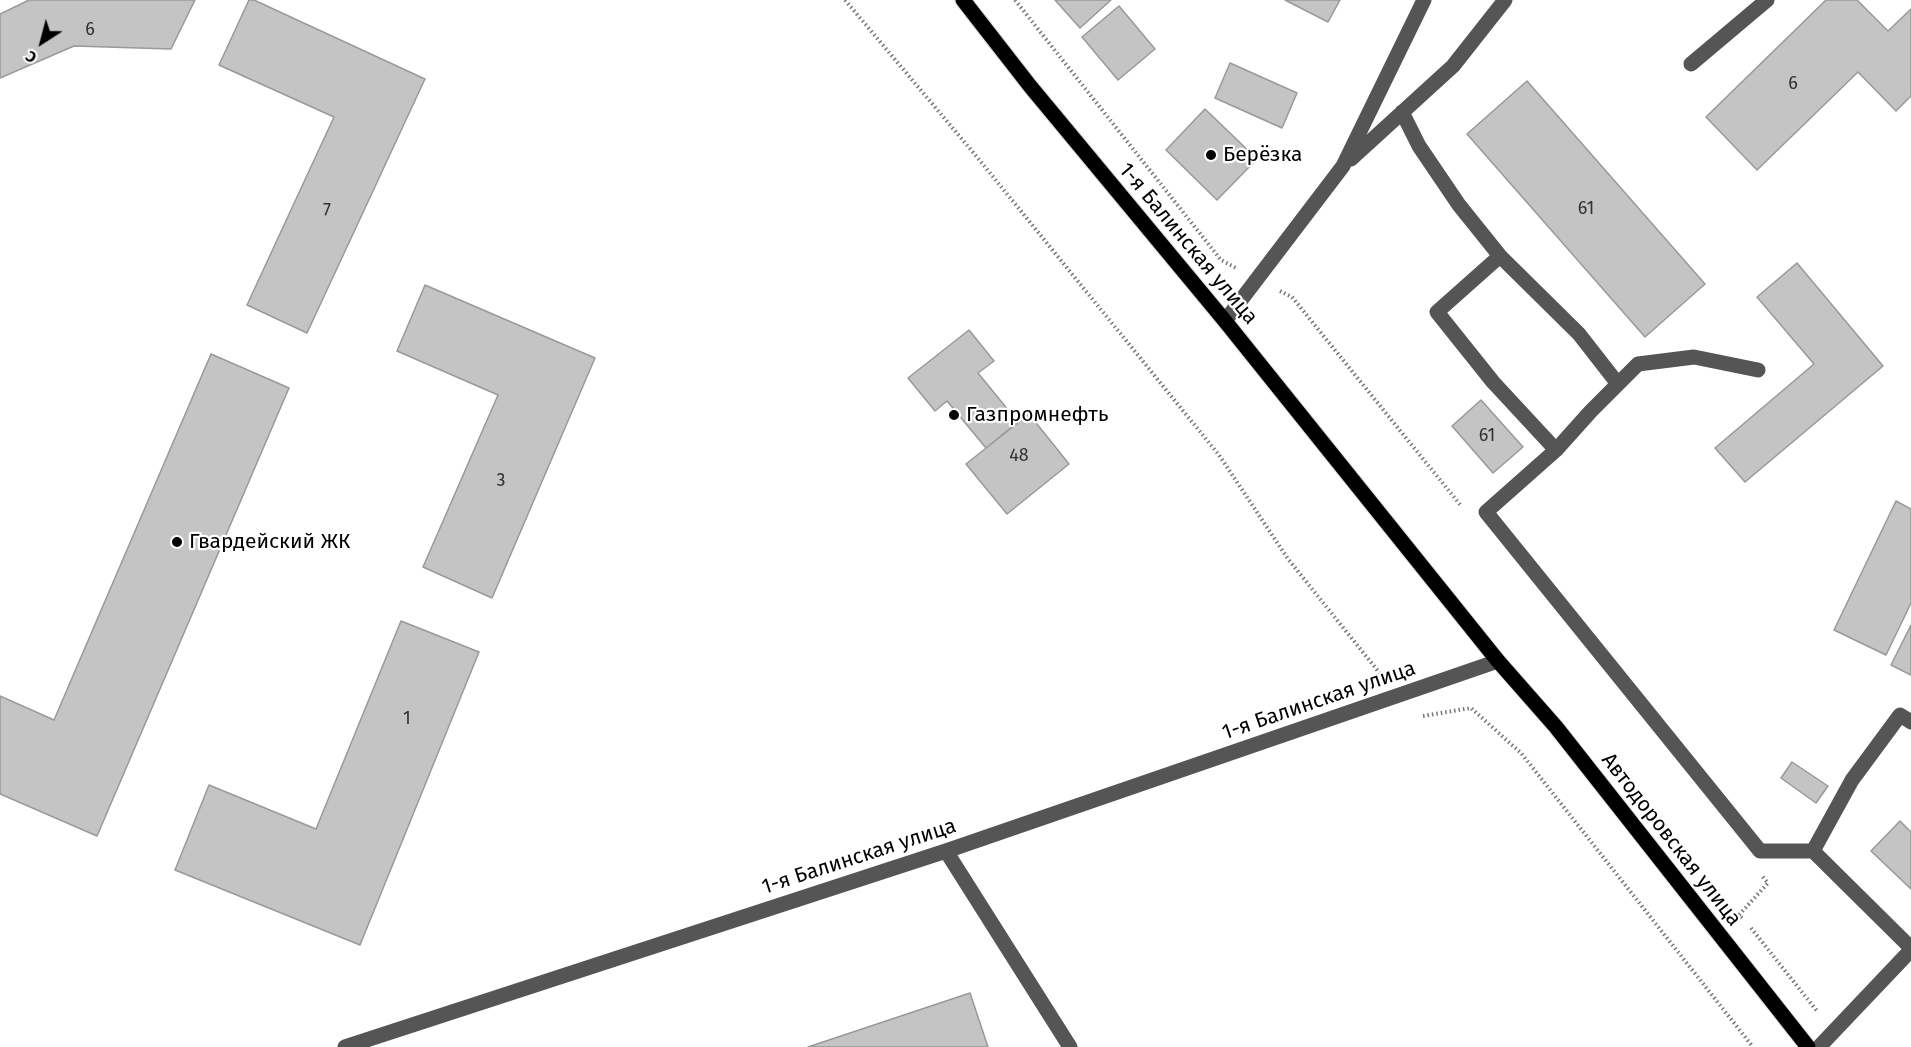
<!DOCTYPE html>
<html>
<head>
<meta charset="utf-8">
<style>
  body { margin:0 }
  #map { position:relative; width:1911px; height:1047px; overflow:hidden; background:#fff; font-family:"Fira Sans",sans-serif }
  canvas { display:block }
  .north { position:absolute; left:12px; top:12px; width:60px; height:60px; -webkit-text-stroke:4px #fff; paint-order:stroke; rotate:216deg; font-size:16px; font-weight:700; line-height:24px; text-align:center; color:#000 }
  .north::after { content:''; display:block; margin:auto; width:21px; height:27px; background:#000; clip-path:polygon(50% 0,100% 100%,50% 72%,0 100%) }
</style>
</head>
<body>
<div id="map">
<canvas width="1911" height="1047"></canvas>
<div class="north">С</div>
</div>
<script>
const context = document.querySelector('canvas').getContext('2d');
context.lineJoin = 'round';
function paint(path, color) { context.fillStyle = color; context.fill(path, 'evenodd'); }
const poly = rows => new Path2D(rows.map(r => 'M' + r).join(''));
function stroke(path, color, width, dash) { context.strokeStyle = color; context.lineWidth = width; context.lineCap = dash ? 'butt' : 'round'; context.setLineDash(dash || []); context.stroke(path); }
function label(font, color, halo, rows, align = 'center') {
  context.font = font + ' "Fira Sans",sans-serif'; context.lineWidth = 4.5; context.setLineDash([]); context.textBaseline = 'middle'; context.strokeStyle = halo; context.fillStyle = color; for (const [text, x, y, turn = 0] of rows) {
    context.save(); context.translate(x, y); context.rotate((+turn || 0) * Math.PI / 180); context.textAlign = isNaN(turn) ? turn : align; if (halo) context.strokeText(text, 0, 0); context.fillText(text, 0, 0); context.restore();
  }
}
const building = poly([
  [29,0,195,0,171,49,74,46,0,78,0,14,29,0],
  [249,0,254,0,425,79,307,333,247,305,334,117,219,65,249,0],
  [1055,0,1111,0,1080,28,1055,0],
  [1285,0,1340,0,1328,22,1285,0],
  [1826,0,1857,0,1888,31,1911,9,1911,96,1896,111,1858,72,1757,170,1706,117,1826,0],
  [1119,6,1155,49,1118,80,1082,37,1119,6],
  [1230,63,1297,93,1282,128,1215,98,1230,63],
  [1527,81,1705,284,1645,337,1467,134,1527,81],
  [1205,109,1257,159,1217,200,1166,150,1205,109],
  [1797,263,1883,366,1745,482,1715,448,1814,364,1757,297,1797,263],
  [425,285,595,358,492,598,423,567,498,395,397,351,425,285],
  [969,330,994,361,978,373,1018,422,986,448,947,401,935,411,908,378,969,330],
  [211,354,289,388,97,836,0,794,0,696,54,720,211,354],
  [1481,400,1523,447,1493,473,1452,426,1481,400],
  [1029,414,1069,464,1007,514,966,464,1029,414],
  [1896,501,1911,509,1911,603,1886,655,1834,630,1896,501],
  [401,621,479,652,360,945,175,870,209,785,316,829,401,621],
  [1911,625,1911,675,1891,665,1911,625],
  [1792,762,1828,786,1816,803,1781,778,1792,762],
  [1900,821,1911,832,1911,889,1871,851,1900,821],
  [970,993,988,1047,808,1047,970,993]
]);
paint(building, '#c4c4c4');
stroke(building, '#999', 1.5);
const major = poly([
  [963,0,1030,86,1225,321,1498,661,1556,727,1808,1047]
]);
stroke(major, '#dbdbdb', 17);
stroke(poly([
  [845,0,977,157,1219,455,1288,559,1382,676],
  [1015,0,1221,260,1236,268],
  [1280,291,1292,297,1462,507],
  [1423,716,1471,708,1521,753,1753,1047],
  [1742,918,1739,915,1768,883,1762,876],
  [1751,928,1817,1011]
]), '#777', 4, [1.5, 3]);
stroke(poly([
  [1691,64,1767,0],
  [1402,112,1419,146,1459,205,1500,256,1579,334,1618,384],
  [1351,159,1453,66,1505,0],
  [1500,256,1437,312,1493,382,1556,450,1486,512,1760,851,1813,851,1911,948],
  [1225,321,1343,166,1424,0],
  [1556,450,1591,411,1638,364,1694,357,1758,370],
  [946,851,1070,1047],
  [1813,851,1852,780,1900,715,1911,722],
  [345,1047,946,851,1498,661],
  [1819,1047,1911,950]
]), '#555', 15);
stroke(major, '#000', 15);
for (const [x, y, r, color] of [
  [1211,155,6,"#000"],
  [954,415,6,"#000"],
  [177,542,6,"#000"]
]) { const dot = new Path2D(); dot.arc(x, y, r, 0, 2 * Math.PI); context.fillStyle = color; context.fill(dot); stroke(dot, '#fff', 2); }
label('18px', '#313131', null, [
  ["6",90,30],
  ["6",1793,84],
  ["61",1586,209],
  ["7",327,211],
  ["61",1487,436],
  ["48",1019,456],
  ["3",501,481],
  ["1",407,719]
]);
label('21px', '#000', '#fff', [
  ["Берёзка",1223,155],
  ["Газпромнефть",966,415],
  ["Гвардейский ЖК",189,542]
], 'left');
label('21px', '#000', '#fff', [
  ["1-я Балинская улица",1188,244,50],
  ["1-я Балинская улица",1319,701,-19],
  ["Автодоровская улица",1671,840,52],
  ["1-я Балинская улица",859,857,-18]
]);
</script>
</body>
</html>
